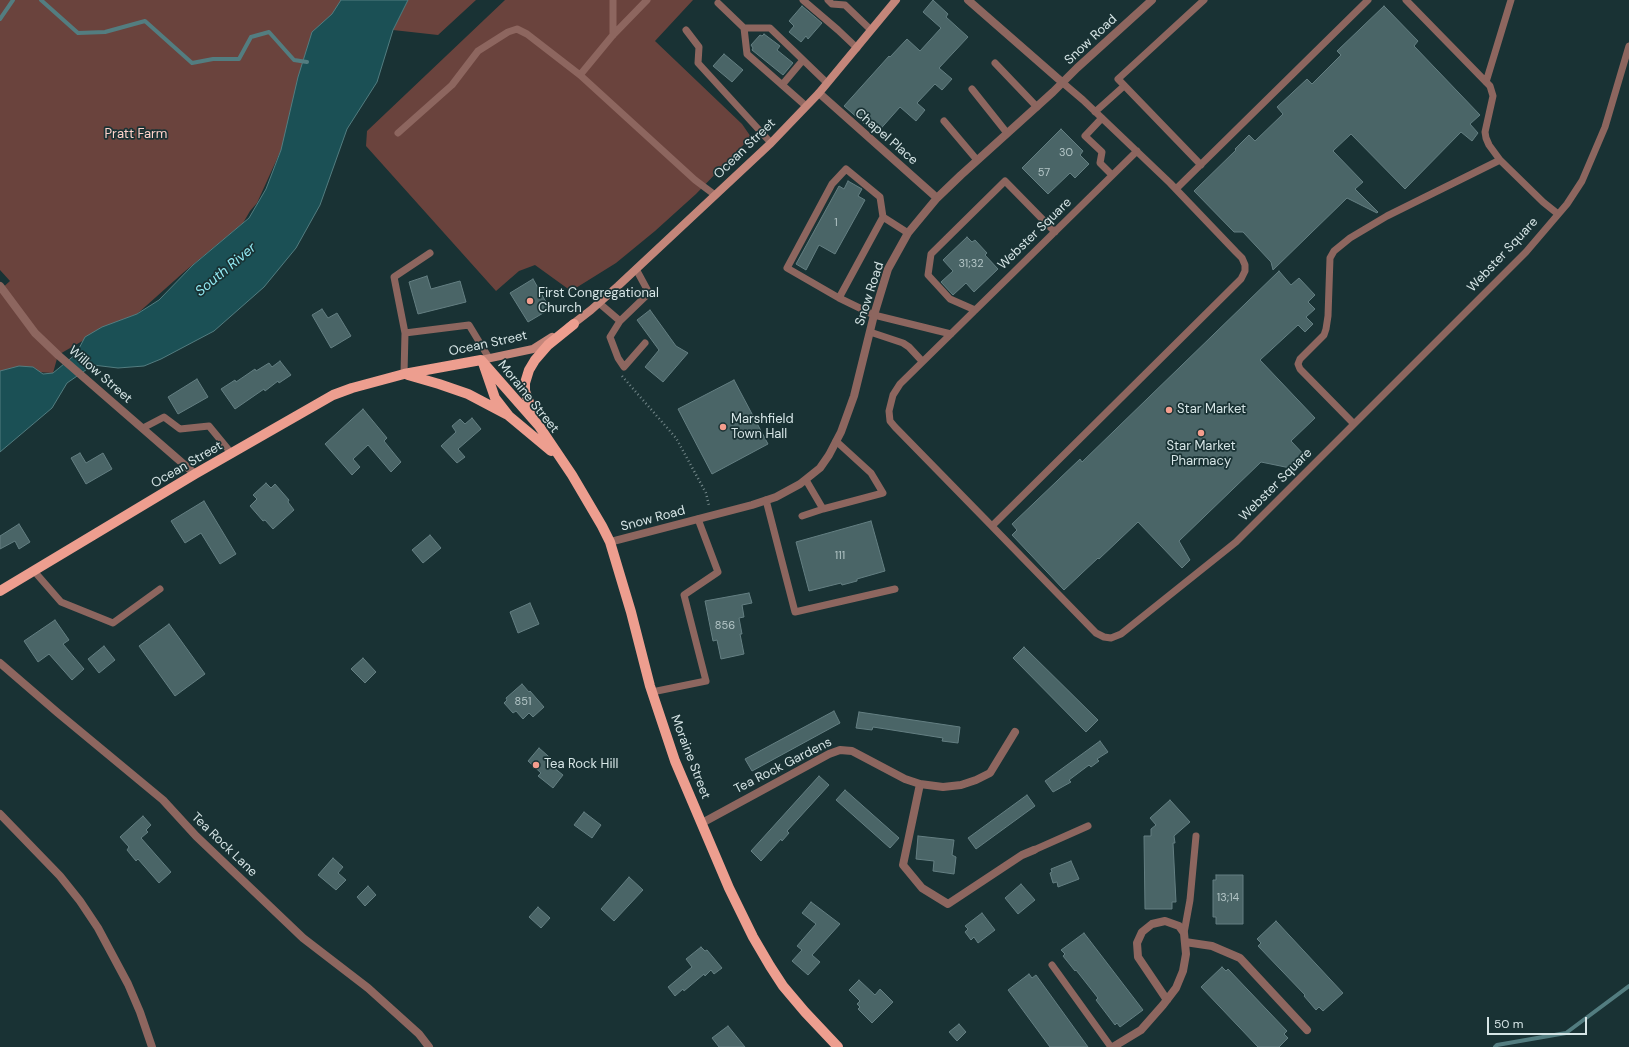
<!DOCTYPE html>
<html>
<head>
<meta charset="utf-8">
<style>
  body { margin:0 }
  #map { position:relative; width:1629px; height:1047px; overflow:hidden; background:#193234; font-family:"DM Sans",sans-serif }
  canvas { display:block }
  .scale { position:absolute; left:1487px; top:1017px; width:100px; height:18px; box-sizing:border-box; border:2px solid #d6e5e6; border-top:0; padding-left:5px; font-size:12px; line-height:14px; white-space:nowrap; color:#d6e5e6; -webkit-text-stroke:3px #193234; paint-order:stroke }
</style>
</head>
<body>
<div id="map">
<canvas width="1629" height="1047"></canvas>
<div class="scale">50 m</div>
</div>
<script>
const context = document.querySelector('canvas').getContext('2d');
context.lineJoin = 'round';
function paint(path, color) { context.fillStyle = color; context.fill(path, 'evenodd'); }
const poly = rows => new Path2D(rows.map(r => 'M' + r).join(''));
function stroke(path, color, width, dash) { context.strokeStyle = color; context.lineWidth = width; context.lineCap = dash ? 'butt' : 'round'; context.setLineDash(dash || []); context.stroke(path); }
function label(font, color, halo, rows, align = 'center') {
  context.font = font + ' "DM Sans",sans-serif'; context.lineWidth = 3.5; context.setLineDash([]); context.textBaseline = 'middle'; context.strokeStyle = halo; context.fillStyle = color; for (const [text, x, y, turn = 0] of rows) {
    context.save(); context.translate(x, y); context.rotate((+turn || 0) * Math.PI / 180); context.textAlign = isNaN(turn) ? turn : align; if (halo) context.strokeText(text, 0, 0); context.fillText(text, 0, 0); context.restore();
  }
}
paint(poly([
  [0,0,341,0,281,150,257,203,250,211,243,223,184,272,137,314,112,324,58,355,53,373,6,370,0,373,0,290,10,281,0,270],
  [408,0,476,0,438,35,393,30],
  [505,0,693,0,655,41,742,124,751,137,696,194,655,231,616,263,571,291,535,265,519,271,496,291,366,146,367,131]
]), '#6a433d');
const water = poly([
  [341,0,408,0,393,30,377,82,347,129,320,205,296,248,264,287,214,331,161,359,144,366,118,368,93,365,67,383,52,408,0,452,0,371,19,366,33,367,43,374,53,373,76,354,85,337,102,327,137,314,159,300,193,265,249,218,266,189,281,150,298,77,312,32,332,14,341,0]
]);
paint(water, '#1b5055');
stroke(water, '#537d80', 1);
stroke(poly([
  [41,0,78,33,105,32,145,21,192,63,213,59,239,59,251,37,269,32,294,60,307,62],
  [0,19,13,0],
  [1495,1047,1497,1045,1566,1033,1629,986]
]), '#537d80', 4);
const building = poly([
  [933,0,948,14,946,17,968,37,939,68,952,79,942,90,935,84,917,103,925,110,916,121,900,107,876,134,844,106,889,56,890,57,907,39,920,51,941,28,923,12,933,0],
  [802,6,822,23,808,39,806,36,801,42,789,32,794,26,789,21,802,6],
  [1384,6,1418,41,1414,46,1480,115,1470,124,1478,133,1472,141,1461,132,1405,189,1351,134,1333,151,1363,182,1355,189,1378,212,1377,213,1347,198,1273,270,1271,262,1243,232,1234,232,1194,191,1236,150,1235,149,1249,135,1255,141,1283,114,1277,107,1307,79,1312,84,1341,55,1337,51,1384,6],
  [764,34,780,46,777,50,793,63,783,75,752,50,753,48,751,45,760,35,762,36,764,34],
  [724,54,743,70,732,82,713,66,724,54],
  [1061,129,1083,151,1080,155,1089,164,1075,178,1070,173,1048,194,1022,168,1061,129],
  [848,181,862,189,858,196,865,200,835,254,819,245,806,270,796,264,839,186,844,189,848,181],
  [967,237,972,242,975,240,987,253,985,255,998,269,974,292,966,283,953,295,941,282,953,271,943,260,967,237],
  [1279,271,1291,285,1299,278,1315,295,1308,302,1315,309,1306,317,1313,324,1305,332,1298,325,1260,360,1315,418,1291,441,1307,458,1295,469,1261,462,1179,541,1190,560,1182,568,1138,522,1099,559,1098,558,1064,590,1012,535,1017,530,1012,524,1080,459,1082,462,1279,271],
  [427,276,431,289,460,281,466,302,418,314,409,282,427,276],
  [533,279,550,309,528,322,510,293,533,279],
  [322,309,328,318,337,313,351,336,331,348,312,315,322,309],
  [650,310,676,346,688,353,663,382,645,367,659,350,637,320,650,310],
  [280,361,291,375,279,383,278,381,265,391,264,389,235,409,221,389,235,380,236,382,255,369,256,371,269,363,272,367,280,361],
  [197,379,208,397,178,414,168,397,197,379],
  [734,380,768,444,712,474,678,409,734,380],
  [363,409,387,438,384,441,401,462,391,472,368,445,353,459,360,467,352,475,325,444,363,409],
  [472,418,481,429,458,449,465,457,457,463,441,446,456,432,452,426,460,419,465,424,472,418],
  [80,453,86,463,103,453,112,469,86,484,71,458,80,453],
  [266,483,271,488,275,484,289,500,288,502,294,510,273,529,265,520,263,521,250,506,257,499,253,495,266,483],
  [204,501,236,554,220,564,201,533,185,543,171,521,204,501],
  [871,521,885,571,857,579,857,581,842,585,841,583,809,591,796,542,871,521],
  [19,524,30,542,19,549,15,541,0,549,0,536,19,524],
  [430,535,441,548,423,563,412,550,430,535],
  [749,593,752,603,742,605,744,617,739,618,742,634,740,634,744,654,721,659,717,640,713,641,705,601,749,593],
  [530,603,539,624,518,633,510,612,530,603],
  [55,620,69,640,63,644,84,669,72,680,49,654,38,662,24,641,55,620],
  [169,624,205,674,175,696,139,646,169,624],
  [104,646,115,660,99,673,88,659,104,646],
  [1024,647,1098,720,1086,732,1013,658,1024,647],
  [363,658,376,672,365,683,351,669,363,658],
  [522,684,529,692,530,691,544,707,533,717,529,713,523,719,516,711,513,713,504,703,507,700,506,698,522,684],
  [834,711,840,723,752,771,745,759,834,711],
  [859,712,960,727,958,743,942,741,943,738,873,727,872,730,856,728,859,712],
  [1100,741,1108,752,1097,759,1099,761,1091,767,1089,765,1069,780,1071,782,1053,792,1045,781,1100,741],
  [539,748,556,763,553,767,563,775,553,788,538,776,541,773,528,761,539,748],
  [819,776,829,785,787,831,789,833,782,841,781,839,761,861,751,851,819,776],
  [845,790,899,838,890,848,836,800,845,790],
  [1027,795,1035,806,976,849,968,838,1027,795],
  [1170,800,1190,822,1174,836,1175,843,1173,843,1176,902,1172,902,1172,909,1145,909,1144,836,1151,836,1151,829,1156,825,1150,818,1170,800],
  [584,812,601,825,592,838,574,825,584,812],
  [143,816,151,825,146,830,148,832,141,838,171,872,159,883,138,859,136,861,127,850,129,847,120,837,143,816],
  [918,836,954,840,952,855,956,857,954,874,933,871,934,861,916,859,918,836],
  [333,858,343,867,338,873,346,880,336,890,318,875,333,858],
  [1071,861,1079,879,1058,887,1057,882,1053,883,1050,873,1052,872,1051,869,1071,861],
  [1216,875,1243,875,1243,924,1216,924,1216,917,1213,917,1213,880,1216,880,1216,875],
  [629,877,643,890,614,921,601,909,629,877],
  [1021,884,1035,900,1018,914,1005,898,1021,884],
  [368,886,376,895,365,906,357,897,368,886],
  [811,902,840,924,812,955,820,962,808,975,792,961,802,950,797,946,816,924,802,913,811,902],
  [538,907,550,918,541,928,529,917,538,907],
  [982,913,995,930,978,943,974,937,971,940,965,932,968,929,965,926,982,913],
  [1276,921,1343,993,1323,1011,1319,1007,1316,1010,1304,996,1305,995,1258,946,1261,943,1257,939,1276,921],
  [1084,933,1143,1010,1120,1027,1117,1023,1115,1025,1096,1000,1098,998,1076,970,1075,971,1063,956,1065,954,1061,950,1084,933],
  [701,947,705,951,707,950,722,968,714,974,711,970,705,976,704,974,684,991,683,989,675,996,668,987,692,967,686,959,701,947],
  [1222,967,1226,971,1228,969,1287,1031,1284,1034,1288,1038,1279,1047,1258,1047,1201,987,1222,967],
  [1029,974,1032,978,1036,975,1088,1047,1050,1047,1008,990,1029,974],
  [859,980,875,995,880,989,893,1002,872,1023,858,1009,860,1007,857,1004,860,1001,849,990,859,980],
  [959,1024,966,1032,957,1041,949,1032,959,1024],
  [728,1026,745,1047,719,1047,712,1038,728,1026]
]);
paint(building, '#4a6567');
stroke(building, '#647f82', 1);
stroke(poly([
  [622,376,676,438,706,493,709,506]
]), '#75898b', 2.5, [1, 3]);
stroke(poly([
  [803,0,838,30,857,48],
  [828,0,832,4,845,5,871,30],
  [1406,0,1490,86,1493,96,1485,132,1486,138,1489,145,1500,160,1543,202,1558,214],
  [718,3,744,28,747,54,806,106],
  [744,28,770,28,827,83],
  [686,30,699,47,698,63,771,143],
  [613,35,613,0],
  [995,63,1037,107],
  [580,75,613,35,647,0],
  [1486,82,1511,0],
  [782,85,803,60],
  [972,89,1007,133],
  [1095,112,1124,86],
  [1102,118,1085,136,1102,152,1100,163,1112,175],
  [944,121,977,160],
  [398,133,452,85,478,51,508,32,517,29,527,34,580,75,695,180,715,195],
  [1137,151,900,384,893,395,889,411,890,421,895,427,982,516,1096,633,1104,637,1111,638,1121,634,1236,542,1526,252,1567,204,1582,181,1605,127,1629,46],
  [1201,165,1118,79,1204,0],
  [1176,189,1368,0],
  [908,233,883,217,880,197,846,169,832,184,787,268,839,298,874,315,951,334],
  [839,298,883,217],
  [599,303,620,321,649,293,636,269],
  [975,310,950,299,928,275,931,254,1005,181,1055,232],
  [620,321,610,337,618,358,624,367,645,343],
  [870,332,903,343,909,347,922,361],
  [405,333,469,325,489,358],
  [404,374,405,333,394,277,430,253],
  [1354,424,1300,369,1298,364,1300,359,1324,335,1326,329,1328,316,1330,258,1334,251,1350,238,1387,216,1500,160],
  [143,428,164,417,180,429,209,426,232,454],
  [806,480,823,509,883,493,871,473,836,441],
  [766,500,795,612,895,589],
  [802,516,823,509],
  [992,526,1241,279,1245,271,1245,265,1242,258,1236,252,1170,183,1083,100,1063,83],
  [34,571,61,602,113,623,160,589],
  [652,692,706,681,684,595,718,572,698,519],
  [1034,850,1088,826],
  [1184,933,1190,900,1196,836],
  [1052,965,1111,1047]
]), '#8d665f', 7);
stroke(poly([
  [968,0,1063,83],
  [819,93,937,198],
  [0,286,35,333,58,355,195,474],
  [610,542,752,505,776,497,800,484,820,468,829,455,841,432,854,396,874,315,888,269,908,233,937,198,961,175,1053,92,1077,68,1152,0],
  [0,663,58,713,163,800,196,836,303,938,368,988,419,1034,429,1047],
  [920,784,903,865,922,888,948,904,1022,855,1034,850],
  [0,814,60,876,80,901,98,928,128,984,140,1012,152,1047],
  [702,823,829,754,840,750,852,751,905,779,920,784,943,787,961,785,976,780,990,773,1015,732],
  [1185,942,1212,946,1240,958,1307,1030],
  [1113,1047,1141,1030,1163,1005,1176,988,1183,971,1186,954,1184,933,1179,926,1165,921,1152,924,1142,932,1137,943,1138,957,1167,1000]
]), '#8d665f', 8);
stroke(poly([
  [569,327,591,310,618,286,771,143,819,93,896,0],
  [481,360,533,349,552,337]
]), '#c4867a', 8);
stroke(poly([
  [481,360,539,426,572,475,602,526,610,542,631,612,650,686,675,761,729,888,753,937,770,966,783,986,805,1012,838,1047],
  [483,363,495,398,509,416,551,451],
  [408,375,439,384,468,394,506,414],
  [534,416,525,391,525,383,529,370,535,360,548,345,574,324],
  [0,591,195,474,333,395,352,388,404,374,481,360]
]), '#ed9e8f', 10);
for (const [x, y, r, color] of [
  [530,301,4,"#f49d8d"],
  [1169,410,4,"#f49d8d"],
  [723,427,4,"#f49d8d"],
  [1201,433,4,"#f49d8d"],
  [536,765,4,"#f49d8d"]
]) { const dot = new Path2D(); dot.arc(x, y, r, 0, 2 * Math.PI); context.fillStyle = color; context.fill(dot); stroke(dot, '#193234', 1.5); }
label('11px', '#b3c5c6', null, [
  ["30",1066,153],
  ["57",1044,173],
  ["1",836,223],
  ["31;32",971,264],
  ["111",840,556],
  ["856",725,626],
  ["851",523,702],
  ["13;14",1228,898]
]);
label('13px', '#d6e5e6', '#193234', [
  ["Snow Road",1091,40,-43],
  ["Chapel Place",886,137,41],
  ["Ocean Street",745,149,-44],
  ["Webster Square",1035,234,-44],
  ["Webster Square",1503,255,-47],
  ["Snow Road",870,294,-72],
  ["Ocean Street",488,344,-12],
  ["Willow Street",100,375,41],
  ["Moraine Street",528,397,51],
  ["Ocean Street",187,465,-30],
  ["Webster Square",1276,485,-45],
  ["Snow Road",653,519,-15],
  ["Moraine Street",690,757,69],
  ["Tea Rock Gardens",783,766,-27],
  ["Tea Rock Lane",224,845,44]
]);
label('13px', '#ffd2ca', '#193234', [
  ["Pratt Farm",136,135]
]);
label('13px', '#d6e5e6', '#193234', [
  ["First Congregational",538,294],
  ["Church",538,309],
  ["Star Market",1177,410],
  ["Marshfield",731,420],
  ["Town Hall",731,435],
  ["Star Market",1201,447,"center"],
  ["Pharmacy",1201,462,"center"],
  ["Tea Rock Hill",544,765]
], 'left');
label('italic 14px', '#93ebf4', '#193234', [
  ["South River",226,270,-40]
]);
</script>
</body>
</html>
